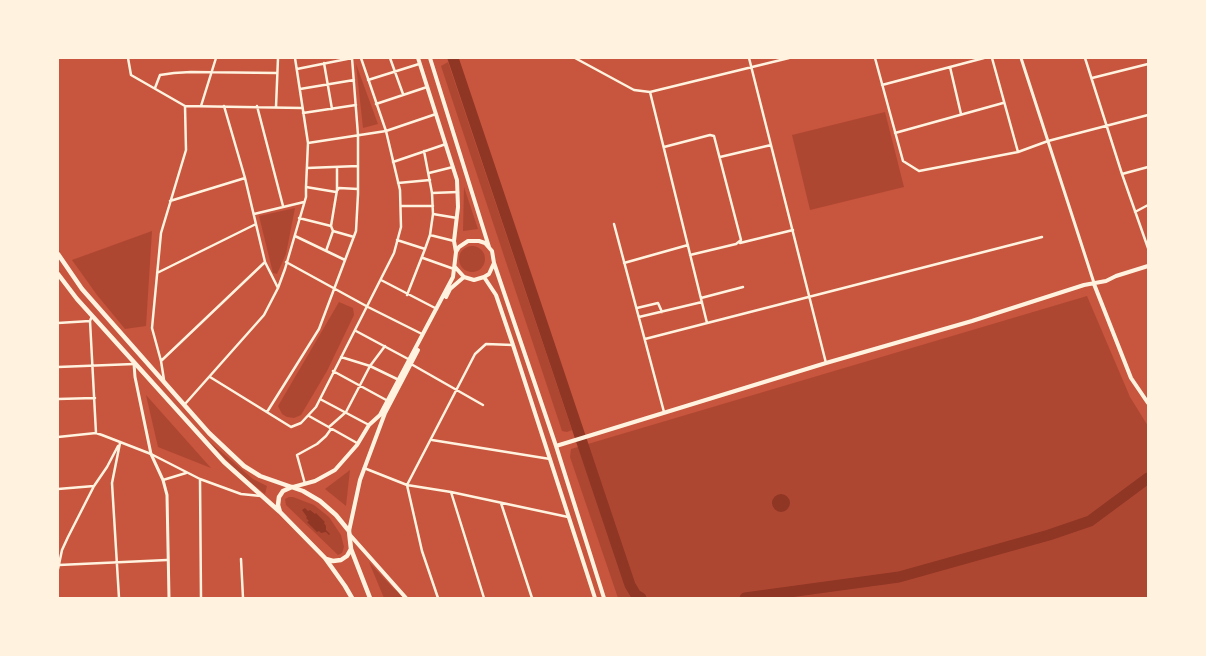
<!DOCTYPE html>
<html>
<head>
<meta charset="utf-8">
<style>
  body { margin:0 }
  #map { position:relative; width:1206px; height:656px; overflow:hidden; background:#c8553d; font-family:"PT Sans Narrow",sans-serif }
  canvas { display:block }
  .frame { position:absolute; inset:0; border:59px solid #fff3e0; pointer-events:none }
</style>
</head>
<body>
<div id="map">
<canvas width="1206" height="656"></canvas>
<div class="frame"></div>
</div>
<script>
const context = document.querySelector('canvas').getContext('2d');
context.lineJoin = 'round';
function paint(path, color) { context.fillStyle = color; context.fill(path, 'evenodd'); }
const poly = rows => new Path2D(rows.map(r => 'M' + r).join(''));
function stroke(path, color, width, dash) { context.strokeStyle = color; context.lineWidth = width; context.lineCap = dash ? 'butt' : 'round'; context.setLineDash(dash || []); context.stroke(path); }
paint(poly([
  [448,62,572,430,567,432,562,431,441,66],
  [356,64,378,124,363,128],
  [885,112,904,187,810,210,792,135],
  [464,187,478,229,463,231],
  [295,208,286,254,277,274,273,273,259,216],
  [152,231,146,326,125,329,97,295,72,260],
  '459 259a13 13 0 1 1 26 0a13 13 0 1 1-26 0Z',
  [1087,296,1130,397,1148,426,1148,598,618,598,570,457,571,449],
  [339,302,353,308,354,315,327,371,301,415,294,418,287,417,282,414,278,406],
  [146,395,211,468,158,447],
  [204,437,253,479,267,486,265,494,238,472],
  [350,470,346,506,325,489],
  [289,497,293,497,314,505,329,517,341,535,344,547,342,553,338,555,286,505,285,499],
  [369,562,394,589,408,598,384,598]
]), '#ae4732');
paint(poly([
  '772 503a9 9 0 1 1 18 0a9 9 0 1 1-18 0Z',
  [305,508,308,511,310,510,315,514,316,513,325,522,324,523,326,526,326,530,330,534,329,535,326,532,321,533,319,531,317,532,307,522,309,521,306,518,307,517,302,510]
]), '#8f3625');
stroke(poly([
  [453,58,630,585,636,595,641,598],
  [745,598,899,577,1049,535,1090,521,1148,478]
]), '#8f3625', 11);
stroke(poly([
  [128,58,131,75,185,106,302,108],
  [390,58,403,94],
  [575,58,634,90,650,92,789,58],
  [749,58,826,363],
  [875,58,903,161,919,171,1018,152,1048,141,1148,115],
  [992,58,1018,152],
  [1085,58,1122,174,1148,248],
  [324,63,332,109],
  [950,67,961,114],
  [297,69,352,58],
  [1092,78,1148,64],
  [368,80,419,64],
  [882,85,984,58],
  [155,88,160,75,174,73,191,72,277,73],
  [300,89,354,80],
  [650,92,707,323],
  [376,104,427,87],
  [201,106,216,58],
  [224,106,245,178,265,262,278,288],
  [257,106,283,206],
  [276,107,278,58],
  [303,113,356,105],
  [895,133,1003,103],
  [308,143,386,131,436,114],
  [664,147,710,135,714,136,741,240,736,244,690,255],
  [720,157,771,145],
  [393,162,446,144],
  [307,168,358,166],
  [429,173,453,167],
  [1122,174,1148,167],
  [398,183,430,180],
  [306,187,336,192,339,188,358,189],
  [432,193,458,192],
  [170,201,245,178],
  [401,206,433,206],
  [1135,212,1148,205],
  [254,214,304,202],
  [433,214,457,218],
  [299,218,331,226],
  [614,224,664,412],
  [333,231,354,237],
  [430,235,454,241],
  [295,236,345,260],
  [397,240,425,249],
  [740,243,793,230],
  [326,251,333,231,331,226,337,190,337,167],
  [423,258,454,269],
  [286,262,368,307,422,334],
  [624,263,688,245],
  [157,273,256,224],
  [381,280,437,309],
  [407,295,425,249,430,235,433,214,432,193,424,151],
  [701,298,743,287],
  [637,308,658,303,662,312],
  [92,316,90,321,96,433],
  [639,317,702,302],
  [58,323,90,321],
  [356,331,410,360],
  [645,339,1042,237],
  [341,357,370,366,399,380],
  [161,361,152,328,161,233,186,150,185,106],
  [411,364,483,405],
  [58,367,134,364],
  [333,371,388,401],
  [210,377,291,427,301,423,316,407,394,253,401,227,400,190,386,131,361,58],
  [164,380,161,361,265,262],
  [58,399,95,398],
  [320,399,369,425],
  [185,404,264,315,278,288,285,269,306,197,306,187,308,143,295,58],
  [267,412,319,329,356,231,358,194,358,135,352,58],
  [309,416,357,443],
  [58,437,96,433,102,435,151,454,200,479,241,494,261,496],
  [432,440,550,459],
  [364,468,407,485,451,492,568,517],
  [200,479,201,598],
  [163,480,186,473],
  [305,484,297,455,317,444,326,436,331,429,329,427,346,412,370,366,385,346],
  [58,489,94,486],
  [451,492,484,598],
  [501,503,532,598],
  [241,559,243,598],
  [59,565,167,560],
  [58,569,62,550,68,537,94,486,107,467,118,446],
  [119,598,112,483,120,443],
  [438,598,422,551,407,485,475,354,486,344,513,345]
]), '#fff3e0', 2.5);
stroke(poly([
  [1021,58,1094,283],
  [134,364,135,377,151,454,163,480,167,495,169,598]
]), '#fff3e0', 3);
stroke(poly([
  [430,58,489,247],
  [494,263,556,446,604,598],
  [455,267,464,277,474,280,484,277,489,274,494,263,492,251,485,243,479,241,468,241,459,247,456,252],
  [484,277,496,295,513,345,595,598],
  [1094,284,1131,378,1148,403],
  [446,297,450,289,464,277],
  [556,446,826,363,972,321,1084,285,1106,281,1116,276,1148,266],
  [293,487,315,481,335,470,357,445,369,425,380,415,453,277,456,252,454,241,458,207,457,180,418,58],
  [349,531,360,480,385,413,418,350],
  [350,535,406,598]
]), '#fff3e0', 4);
stroke(poly([
  [58,254,82,289,209,433,244,466,260,476,303,491,320,501,336,515,349,531,351,549,370,598],
  [58,274,77,299,224,462,280,512,325,558,345,586,352,598],
  [280,512,278,505,279,497,283,491,292,487],
  [326,559,333,561,341,560,347,556,351,549]
]), '#fff3e0', 4.5);
</script>
</body>
</html>
